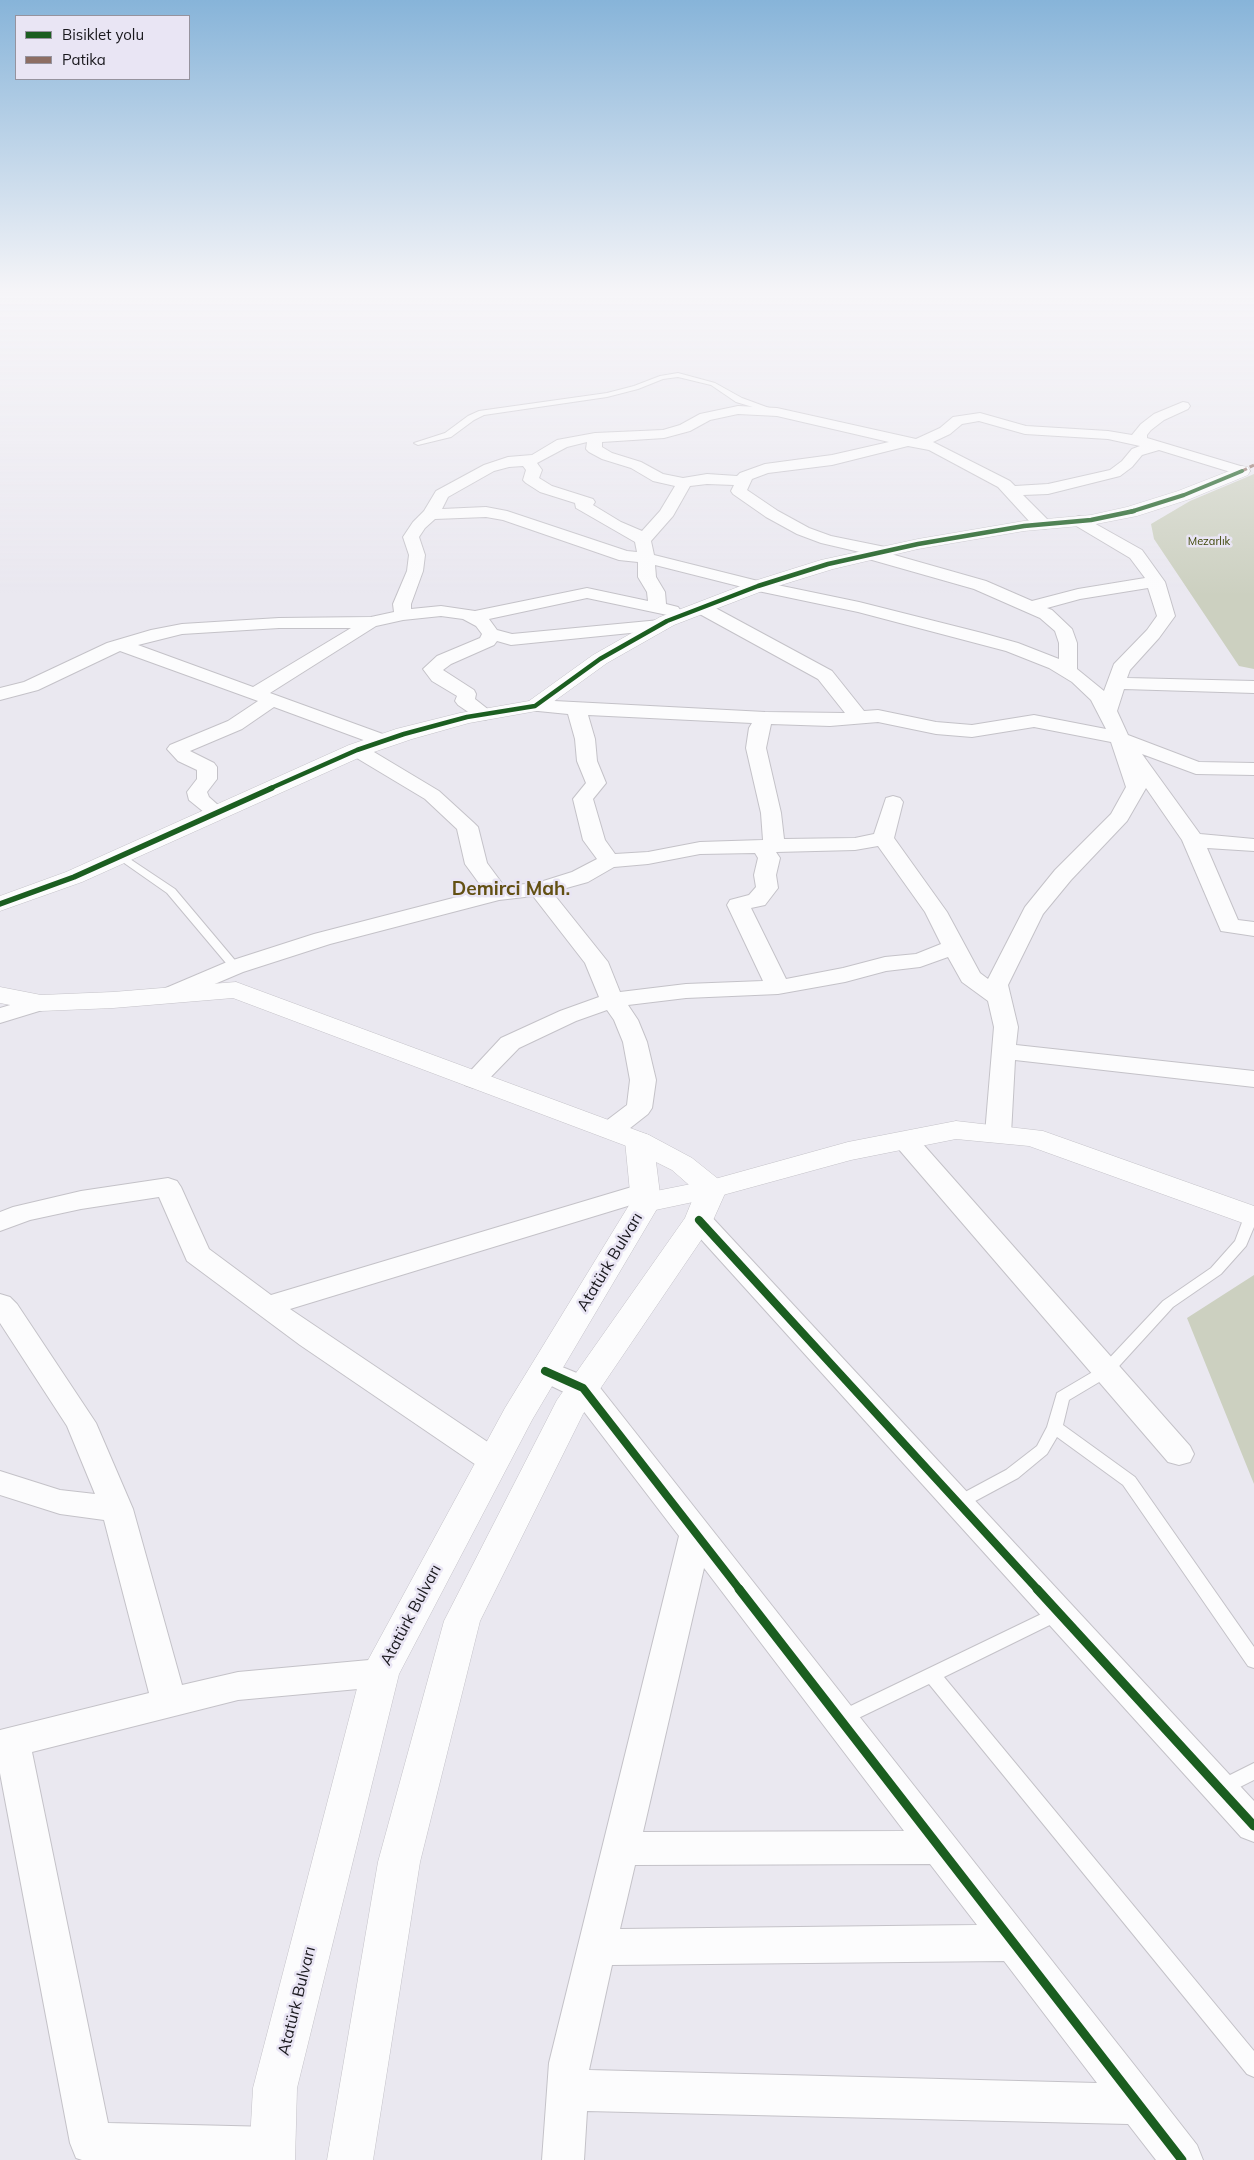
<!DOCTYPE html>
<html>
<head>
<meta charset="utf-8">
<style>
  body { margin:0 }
  #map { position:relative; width:1254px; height:2160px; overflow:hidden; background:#eae8f0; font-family:Mulish,sans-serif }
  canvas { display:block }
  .legend { position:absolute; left:15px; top:15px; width:175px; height:65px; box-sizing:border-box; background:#e9e5f4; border:1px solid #96939e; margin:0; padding:6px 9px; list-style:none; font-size:15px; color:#19181d }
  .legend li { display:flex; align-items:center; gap:10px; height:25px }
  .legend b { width:25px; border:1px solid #96939e }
</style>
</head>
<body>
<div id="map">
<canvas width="1254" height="2160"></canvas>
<ul class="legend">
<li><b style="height:6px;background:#1b5e20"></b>Bisiklet yolu</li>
<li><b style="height:6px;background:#8d6e63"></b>Patika</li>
</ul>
</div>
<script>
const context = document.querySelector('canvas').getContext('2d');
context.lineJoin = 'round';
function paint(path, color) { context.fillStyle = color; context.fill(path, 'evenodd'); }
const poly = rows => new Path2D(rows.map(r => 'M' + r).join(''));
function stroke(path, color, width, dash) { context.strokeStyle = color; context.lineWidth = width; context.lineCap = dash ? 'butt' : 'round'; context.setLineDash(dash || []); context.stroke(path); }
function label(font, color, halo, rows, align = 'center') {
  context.font = font + ' Mulish,sans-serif'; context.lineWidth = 5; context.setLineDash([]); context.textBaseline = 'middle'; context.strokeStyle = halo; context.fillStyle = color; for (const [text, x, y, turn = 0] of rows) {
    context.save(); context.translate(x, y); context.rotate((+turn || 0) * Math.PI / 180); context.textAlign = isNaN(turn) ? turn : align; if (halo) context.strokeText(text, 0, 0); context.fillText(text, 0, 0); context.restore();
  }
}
paint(poly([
  [1254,474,1254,669,1239,666,1154,539,1151,524,1190,501],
  [1254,1275,1254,1484,1187,1318]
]), '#ccd0c0');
const service = poly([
  [678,373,715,383,742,398,780,412,776,414,736,402,711,385,678,377,663,379,638,389,607,397,484,415,474,420,451,437,418,445,414,443,445,433,468,416,479,411,607,393,634,386,660,376,678,373],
  [121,853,175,889,239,965,241,967,239,969,231,969,167,893,117,858,116,856,121,853],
  [1251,1213,1254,1213,1254,1227,1246,1246,1221,1274,1173,1307,1111,1375,1069,1400,1063,1425,1135,1477,1254,1647,1254,1668,1248,1666,1123,1485,1057,1437,1047,1454,1018,1478,964,1507,958,1509,952,1507,950,1503,952,1499,1006,1470,1037,1446,1047,1427,1057,1393,1101,1367,1163,1301,1211,1268,1235,1241,1244,1217,1246,1214,1251,1213],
  [1058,1606,1064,1608,1066,1613,1064,1618,944,1677,1254,2051,1254,2077,1247,2074,929,1684,846,1724,840,1726,834,1724,831,1719,834,1714,1058,1606],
  [1254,1763,1254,1780,1222,1796,1216,1794,1213,1788,1216,1782,1254,1763]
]);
const minor = poly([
  [1183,402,1188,403,1190,406,1188,409,1164,420,1151,430,1147,435,1147,438,1247,468,1250,471,1247,474,1237,474,1159,450,1142,455,1132,467,1120,476,1048,494,1023,495,1052,524,1050,527,1044,529,1030,522,998,487,929,450,908,446,832,465,768,473,752,479,747,490,778,511,809,528,831,536,890,548,892,552,891,554,986,581,1032,601,1078,589,1145,578,1130,558,1073,524,1071,521,1073,518,1079,516,1085,518,1142,550,1165,582,1175,616,1159,638,1130,670,1127,678,1254,681,1254,693,1124,689,1117,711,1128,735,1199,762,1254,763,1254,775,1196,774,1142,754,1200,834,1254,839,1254,851,1207,848,1238,920,1254,922,1254,936,1221,931,1182,840,1146,788,1127,821,1071,880,1043,914,1008,985,1018,1027,1016,1045,1254,1071,1254,1087,1015,1060,1011,1134,1007,1140,998,1142,989,1140,985,1134,994,1027,988,1001,962,982,948,957,920,967,886,971,845,982,778,994,686,998,628,1005,638,1020,647,1042,656,1080,652,1108,648,1114,620,1136,611,1138,602,1136,598,1130,602,1124,627,1105,630,1080,623,1042,614,1020,607,1010,576,1021,519,1048,483,1085,474,1088,465,1085,462,1080,501,1038,560,1011,599,997,585,963,533,896,499,900,330,944,243,972,177,1000,169,1002,161,1000,157,995,161,990,227,962,314,934,484,890,465,864,457,829,425,799,350,754,347,750,350,746,357,744,364,746,439,791,474,823,478,827,487,863,504,886,537,883,572,872,597,859,583,840,573,799,586,783,577,761,575,739,568,714,528,710,525,706,528,702,535,700,765,712,845,713,818,679,696,612,693,608,696,604,702,603,708,604,832,671,864,711,878,710,936,722,972,725,1034,715,1106,729,1091,700,1072,682,1049,668,1006,651,858,612,758,591,655,565,656,577,665,592,666,604,678,607,681,611,678,615,672,616,587,598,489,619,497,630,512,634,660,620,666,621,669,625,666,629,660,630,511,645,497,641,494,645,451,664,443,670,474,690,476,694,475,699,494,714,491,718,484,720,477,718,458,705,455,701,457,696,432,681,423,669,437,656,480,638,482,634,476,626,463,619,441,616,403,620,376,626,270,693,391,737,394,741,391,745,384,747,377,745,274,707,242,729,190,751,214,763,217,767,217,779,207,792,209,797,227,813,224,817,217,819,210,817,189,800,187,792,197,779,197,770,178,761,167,749,170,745,228,721,258,701,120,651,38,690,0,700,0,688,24,682,107,643,151,630,182,624,279,618,371,617,394,612,393,604,407,571,409,555,403,537,413,522,424,511,436,491,484,465,508,457,532,455,557,440,595,433,663,430,680,425,700,414,738,406,777,408,916,439,940,428,953,417,980,413,1026,426,1108,431,1132,435,1141,424,1154,414,1183,402],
  [738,414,777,416,889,442,832,455,765,464,740,473,737,476,707,474,683,478,663,474,641,462,612,453,602,447,602,442,664,438,690,431,710,420,738,414],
  [979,421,1025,434,1108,439,1140,446,1132,449,1122,461,1110,470,1048,484,1015,486,1010,481,933,442,950,434,962,424,979,421],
  [587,442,586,449,589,452,602,459,631,468,653,481,675,486,660,511,642,531,621,522,593,505,595,502,593,499,552,486,539,478,542,470,537,463,567,447,587,442],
  [523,466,526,470,523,480,526,483,540,492,575,503,576,508,635,542,637,552,627,551,507,511,486,507,442,509,448,497,494,471,509,467,523,466],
  [707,484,734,485,731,491,733,494,766,517,797,534,821,543,864,553,865,558,974,589,1040,618,1055,631,1059,643,1059,659,1018,643,982,633,859,602,758,581,654,555,651,541,673,516,690,486,707,484],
  [486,517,503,520,619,560,638,562,638,577,647,592,648,601,587,588,475,611,441,606,411,609,411,604,423,571,425,555,419,537,425,528,435,519,486,517],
  [1148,588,1157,616,1147,630,1114,664,1104,691,1077,669,1077,643,1072,629,1052,610,1047,608,1080,599,1148,588],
  [279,628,351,628,253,687,138,645,182,634,279,628],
  [588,715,752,723,749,728,746,748,761,813,763,840,700,842,648,852,615,854,605,840,593,799,606,783,597,761,595,739,588,715],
  [878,722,936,734,972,737,1034,727,1111,742,1126,787,1111,814,1055,870,1025,907,988,979,980,973,947,912,894,838,903,802,900,798,893,796,886,798,874,834,855,838,784,839,781,813,766,748,771,724,830,726,878,722],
  [878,846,925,912,941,944,916,954,885,957,843,968,786,979,751,908,765,905,778,888,776,875,780,858,776,852,855,850,878,846],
  [755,853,758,858,754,875,756,887,749,895,730,900,727,905,763,981,686,984,620,992,608,962,552,892,588,882,614,867,648,864,700,854,755,853],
  [41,996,49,998,53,1003,49,1008,0,1023,0,1008,41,996],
  [905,1132,914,1134,1190,1446,1194,1454,1190,1462,1179,1465,1168,1462,896,1146,892,1140,896,1134,905,1132],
  [168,1178,177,1181,181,1187,209,1249,271,1295,645,1183,654,1186,658,1192,654,1198,290,1309,504,1453,508,1461,504,1469,493,1473,482,1469,300,1345,187,1261,159,1197,81,1209,30,1220,0,1231,0,1212,13,1207,81,1191,168,1178],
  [699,1211,709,1214,1254,1801,1254,1842,1241,1837,689,1226,685,1220,689,1214,699,1211],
  [0,1294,10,1297,17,1304,96,1423,133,1509,182,1685,238,1672,380,1659,392,1663,397,1673,392,1683,380,1687,238,1700,32,1752,108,2123,272,2127,287,2133,293,2148,288,2160,82,2160,76,2158,70,2143,0,1773,0,1730,149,1693,104,1520,60,1514,0,1495,0,1471,60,1490,95,1494,67,1426,0,1323,0,1294],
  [545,1360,594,1380,1154,2090,1197,2145,1203,2160,1156,2160,1128,2124,587,2111,584,2160,542,2160,549,2063,679,1536,572,1396,535,1378,530,1371,535,1364,545,1360],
  [704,1568,904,1831,643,1832,704,1568],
  [930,1864,977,1925,620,1929,635,1865,930,1864],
  [1004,1961,1097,2083,589,2070,612,1965,1004,1961]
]);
const tertiary = poly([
  [1242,466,1248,467,1250,471,1248,475,1190,499,1137,516,1091,525,1024,531,918,549,833,569,765,590,674,625,607,663,542,710,469,723,412,739,365,755,82,882,0,911,0,896,66,872,349,745,396,729,460,713,529,701,593,655,660,617,751,582,821,560,918,539,1024,521,1091,515,1127,507,1178,491,1242,466],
  [236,982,649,1135,653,1141,649,1147,639,1150,629,1147,233,998,113,1008,41,1011,0,1003,0,987,41,995,113,992,236,982],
  [956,1121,1043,1131,1254,1206,1254,1227,1029,1146,956,1139,851,1160,712,1198,646,1212,636,1209,631,1202,636,1195,711,1180,848,1142,956,1121]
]);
const primary = poly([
  [639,1132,649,1135,692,1158,722,1182,727,1189,710,1227,583,1414,480,1621,420,1862,373,2160,327,2160,378,1862,444,1621,557,1400,685,1218,696,1191,672,1170,656,1162,661,1202,532,1420,399,1674,297,2088,295,2160,249,2160,253,2088,361,1673,505,1408,631,1202,625,1141,629,1135,639,1132]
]);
stroke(service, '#c4c2c8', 2);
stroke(minor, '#c4c2c8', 2);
stroke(tertiary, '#c4c2c8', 1);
stroke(primary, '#c4c2c8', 1);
paint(service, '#fcfcfd');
paint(minor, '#fcfcfd');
paint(tertiary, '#fcfcfd');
paint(primary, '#fcfcfd');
stroke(poly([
  [1242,471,1254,465]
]), '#8d6e63', 3, [5.5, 3]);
stroke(poly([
  [1130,512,1184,495,1242,471]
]), '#1b5e20', 4);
stroke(poly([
  [269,789,357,750,404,734,467,717,535,706,600,659,667,621,758,586,828,564,918,544,1024,526,1091,520,1134,511]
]), '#1b5e20', 4.5);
stroke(poly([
  [0,904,74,877,272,788]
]), '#1b5e20', 5.5);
stroke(poly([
  [699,1220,1038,1590],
  [545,1371,583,1388,740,1590]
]), '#1b5e20', 8);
stroke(poly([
  [739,1589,1182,2160],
  [1037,1589,1254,1826]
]), '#1b5e20', 9);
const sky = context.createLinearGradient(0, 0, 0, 596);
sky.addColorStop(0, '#87b4d9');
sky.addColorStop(0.49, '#f6f5f8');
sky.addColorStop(1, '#f6f5f800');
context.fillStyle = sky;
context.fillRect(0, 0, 1254, 596);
label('11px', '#3a4303', '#e9e5f4', [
  ["Mezarlık",1209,542]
]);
label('16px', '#19181d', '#e9e5f4', [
  ["Atatürk Bulvarı",610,1262,-59],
  ["Atatürk Bulvarı",411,1615,-62],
  ["Atatürk Bulvarı",297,2001,-76]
]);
label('bold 19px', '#635013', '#e9e5f4', [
  ["Demirci Mah.",511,889]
]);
</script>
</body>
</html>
